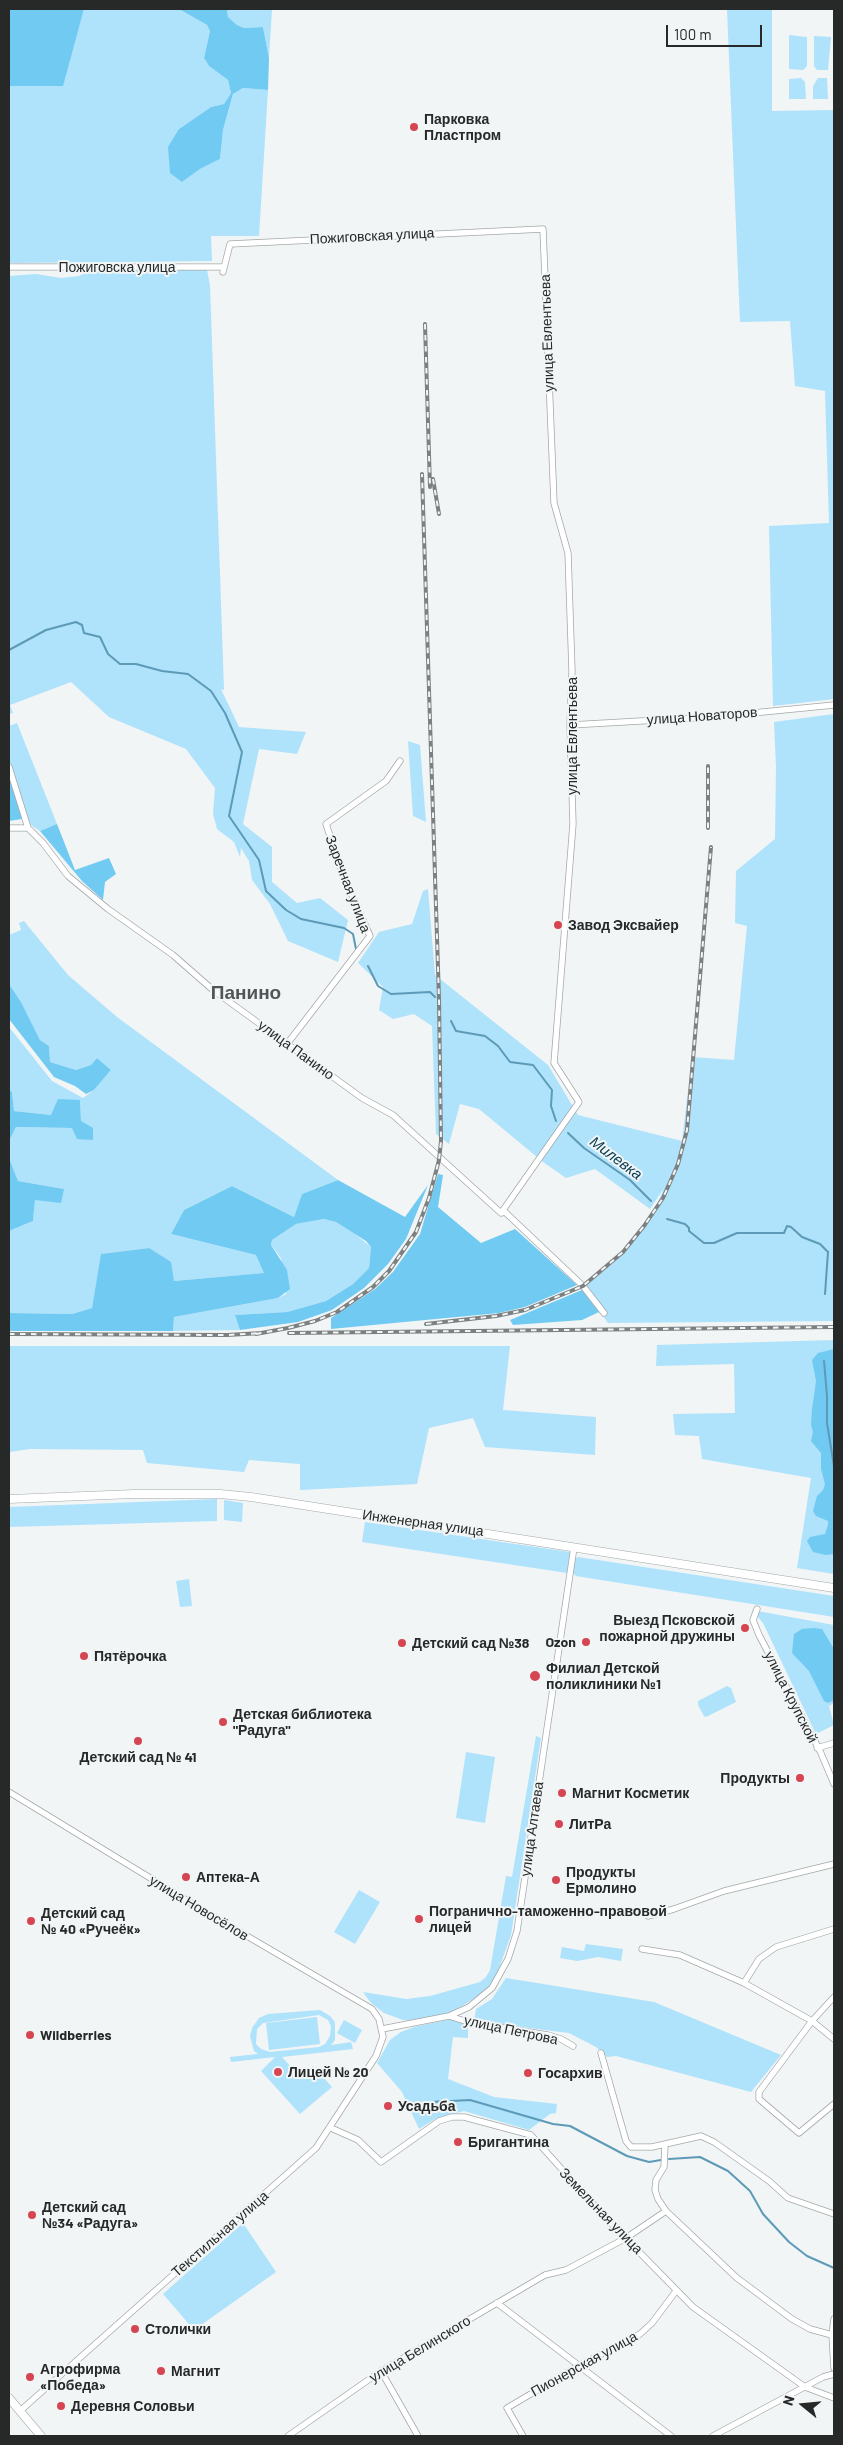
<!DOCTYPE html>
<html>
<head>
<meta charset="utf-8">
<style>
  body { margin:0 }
  #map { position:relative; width:843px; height:2445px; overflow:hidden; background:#f1f5f6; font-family:Barlow,sans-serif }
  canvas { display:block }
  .frame { position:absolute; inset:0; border:10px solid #272929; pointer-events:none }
  .north { position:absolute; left:778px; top:2380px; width:50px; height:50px; -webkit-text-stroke:4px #f1f5f6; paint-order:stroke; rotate:287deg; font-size:14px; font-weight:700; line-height:20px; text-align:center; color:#272929 }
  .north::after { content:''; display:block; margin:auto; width:18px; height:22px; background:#272929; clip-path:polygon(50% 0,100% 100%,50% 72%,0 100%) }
  .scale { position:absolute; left:666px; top:25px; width:96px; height:22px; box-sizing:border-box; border:2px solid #272929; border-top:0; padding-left:6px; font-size:15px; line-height:18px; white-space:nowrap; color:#272929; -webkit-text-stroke:4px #f1f5f6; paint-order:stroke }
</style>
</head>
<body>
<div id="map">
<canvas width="843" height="2445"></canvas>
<div class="frame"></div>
<div class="north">N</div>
<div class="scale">100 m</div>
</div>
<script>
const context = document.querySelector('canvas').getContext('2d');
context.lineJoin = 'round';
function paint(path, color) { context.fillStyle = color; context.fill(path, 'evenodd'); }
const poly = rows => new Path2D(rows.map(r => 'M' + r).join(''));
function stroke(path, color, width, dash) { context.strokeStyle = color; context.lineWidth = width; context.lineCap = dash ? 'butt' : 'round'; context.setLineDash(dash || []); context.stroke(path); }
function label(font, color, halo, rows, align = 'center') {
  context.font = font + ' Barlow,sans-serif'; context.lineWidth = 4; context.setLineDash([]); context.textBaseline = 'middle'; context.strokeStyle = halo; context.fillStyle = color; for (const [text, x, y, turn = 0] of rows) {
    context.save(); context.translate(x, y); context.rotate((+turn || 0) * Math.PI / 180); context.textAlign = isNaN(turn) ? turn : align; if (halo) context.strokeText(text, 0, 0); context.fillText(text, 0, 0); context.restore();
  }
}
paint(poly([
  [84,9,179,9,207,25,210,31,204,58,209,66,228,80,231,93,224,104,211,107,179,129,182,182,200,169,220,159,223,130,233,94,243,88,268,90,259,236,211,236,212,261,9,263,9,86,62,86],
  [227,9,272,9,269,58,263,27,244,28,237,25,228,17],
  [727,9,772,9,772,111,833,110,834,91,834,699,773,706,769,526,829,523,825,391,795,386,790,321,740,322],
  [789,35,807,37,807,66,803,70,789,69],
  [814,36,831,37,828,70,817,70,814,66],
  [801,78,805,82,806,99,789,99,789,79],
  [818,78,827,78,828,99,813,99,813,86],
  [93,270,207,270,210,285,224,690,221,689,239,727,306,732,297,754,259,749,243,824,272,847,272,882,297,903,320,898,348,920,338,962,288,941,270,904,252,880,249,861,241,848,240,857,234,842,217,829,213,814,215,788,186,749,109,717,71,682,10,705,13,713,9,714,9,276,36,274,61,278,79,276],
  [834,714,834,1321,608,1323,583,1288,612,1264,640,1229,657,1204,664,1188,650,1209,595,1169,566,1178,543,1162,479,1109,460,1104,449,1144,436,1134,432,1026,414,1014,393,1019,379,1010,383,987,358,963,379,932,412,924,423,891,428,889,435,975,548,1065,578,1115,682,1141,692,1057,734,1060,747,926,735,923,736,871,775,839,776,767,774,722],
  [17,723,57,824,40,831,22,819,9,774,9,726],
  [408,741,420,745,426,822,413,816],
  [24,921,68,975,117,1017,338,1180,302,1194,294,1217,232,1186,184,1210,171,1234,256,1255,265,1273,174,1281,149,1248,102,1254,92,1308,72,1314,9,1313,9,1231,33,1221,35,1199,64,1189,18,1181,9,1158,9,1141,16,1127,72,1128,81,1121,80,1100,51,1115,14,1111,12,1092,9,1090,9,1027,52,1081,83,1098,94,1090,111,1070,97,1058,91,1065,76,1070,50,1062,49,1046,40,1040,21,1002,9,984,9,935,21,930,19,923],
  [324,1219,336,1222,355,1234,371,1247,369,1268,353,1284,326,1301,287,1312,235,1315,240,1330,173,1331,174,1317,278,1298,286,1294,281,1258,271,1245,272,1240,296,1224],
  [834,1340,834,1574,797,1568,811,1478,702,1459,699,1436,675,1435,673,1414,735,1413,734,1364,656,1366,657,1345],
  [9,1346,510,1346,503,1410,596,1417,595,1455,485,1447,473,1418,429,1428,417,1484,300,1490,300,1464,249,1460,244,1472,147,1463,143,1450,30,1449,9,1452],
  [217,1499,217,1521,9,1527,9,1507],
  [224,1500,243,1503,242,1522,224,1520],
  [365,1522,570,1552,567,1573,362,1542],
  [578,1557,834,1596,834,1617,576,1576,571,1571,574,1559],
  [189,1579,192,1606,180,1607,176,1581],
  [752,1610,834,1625,834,1703,829,1706,834,1725,816,1734,763,1623],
  [727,1686,731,1688,736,1702,706,1717,704,1716,698,1705,698,1701],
  [536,1736,541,1738,511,1935,497,1974,486,1991,451,2013,415,2021,403,2020,384,2013,371,2003,363,1992,406,1999,430,1996,480,1982,486,1977,490,1970,506,1876,512,1877],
  [466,1752,495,1757,485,1823,456,1818],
  [359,1890,380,1902,355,1944,334,1932],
  [586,1944,623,1949,621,1961,598,1957,577,1961,560,1958,562,1947,584,1951],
  [506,1978,654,2002,781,2055,751,2092,616,2056,607,2057,596,2047,569,2033,474,2021,476,2009,492,1999],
  [320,2010,330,2016,335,2022,335,2040,331,2045,351,2042,353,2049,282,2057,300,2077,313,2066,332,2087,300,2114,261,2071,275,2057,231,2062,230,2057,258,2054,254,2051,250,2036,252,2028,259,2018,268,2014],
  [319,2015,328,2020,331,2026,330,2036,325,2044,319,2047,270,2052,261,2049,256,2044,257,2029,263,2023],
  [317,2017,320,2044,269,2050,266,2023],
  [452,2019,468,2024,468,2038,453,2037,448,2079,494,2097,557,2104,556,2113,550,2114,529,2130,464,2111,435,2119,419,2129,402,2092,377,2063,390,2040,401,2032,414,2027],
  [344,2020,362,2030,355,2043,337,2033],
  [243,2223,276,2272,194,2330,163,2294]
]), '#afe2fb');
paint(poly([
  [9,9,84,9,63,86,9,86],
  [179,9,227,9,228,17,237,25,244,28,263,27,269,58,268,90,243,88,233,94,223,130,220,159,200,169,182,182,170,173,168,147,179,129,211,107,224,104,231,93,228,80,209,66,204,58,210,31,207,25],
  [9,774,22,819,9,821],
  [57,824,75,870,109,858,116,874,105,882,103,900,82,881,40,831],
  [9,984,21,1002,40,1040,49,1046,50,1062,76,1070,91,1065,97,1058,111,1070,94,1090,86,1094,75,1086,54,1077,9,1019],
  [9,1090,12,1092,14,1111,51,1115,58,1099,80,1100,81,1121,93,1128,93,1140,77,1139,72,1128,16,1127,9,1141],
  [9,1158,18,1181,64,1189,61,1203,35,1200,33,1221,9,1231],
  [438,1174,443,1175,438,1207,481,1243,515,1229,577,1285,525,1307,499,1313,331,1329,331,1318,375,1289,393,1272,420,1234],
  [338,1180,405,1217,428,1185,406,1239,388,1264,364,1288,332,1310,298,1322,240,1330,235,1315,287,1312,326,1301,353,1284,369,1268,371,1247,366,1241,336,1222,324,1219,296,1224,272,1240,271,1245,287,1270,290,1289,278,1298,174,1317,173,1331,9,1331,9,1313,72,1314,92,1308,101,1254,149,1248,171,1262,174,1281,264,1273,256,1255,171,1234,184,1210,232,1186,294,1217,302,1194],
  [582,1290,599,1312,582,1320,513,1325,510,1320],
  [834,1349,834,1554,826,1555,813,1552,807,1541,810,1537,825,1534,828,1525,828,1521,816,1516,813,1511,817,1496,823,1490,825,1484,821,1469,821,1453,811,1441,813,1432,811,1425,812,1409,816,1381,812,1360,818,1353],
  [814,1628,822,1629,834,1649,834,1700,828,1703,824,1701,809,1671,792,1653,794,1634,802,1629]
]), '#71caf2');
stroke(poly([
  [9,650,46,630,76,622,82,625,84,633,100,637,108,654,120,664,136,664,162,671,188,674,211,691,225,713,242,752,229,816,259,860,266,891,286,910,301,919,344,928,353,934,356,949],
  [368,966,378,986,391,994,430,992,435,997],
  [451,1021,456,1031,485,1036,498,1046,510,1062,533,1065,552,1090,551,1106,556,1121],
  [568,1133,584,1148,630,1180,651,1201],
  [667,1219,685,1224,689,1228,689,1231,704,1243,714,1243,737,1233,784,1233,787,1226,791,1227,802,1237,820,1244,828,1252,825,1294],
  [824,1361,827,1396,827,1423,834,1466],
  [451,2101,470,2100,553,2124,570,2126,627,2156,649,2162,661,2160],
  [433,2102,444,2101],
  [669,2159,700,2157,728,2171,750,2191,763,2214,789,2242,807,2256,834,2268]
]), '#5c9ab7', 2);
const minor = poly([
  [9,267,224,267],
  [223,272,230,244,543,229,554,503,568,553,572,671,570,725,573,824,554,1063,579,1102,501,1213],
  [570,725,712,717,834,705],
  [9,767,28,828,43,843,68,876,108,909,173,955,213,990,362,1098,393,1115,501,1213,505,1212,583,1286,604,1313],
  [9,828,28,828],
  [287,1044,370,936,344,877,326,824,386,781,400,761],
  [757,1609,753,1620,759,1635,820,1751,834,1784],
  [817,1748,834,1743],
  [9,1792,211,1915,372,2009,379,2019,383,2037,376,2056,316,2148,20,2411],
  [648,1916,674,1909,724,1891,834,1864],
  [642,1949,680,1955,744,1983,812,2021,834,2039],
  [744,1983,759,1959,776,1947,834,1929],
  [834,1997,812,2021,759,2092,759,2099,799,2133,834,2104],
  [449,2016,471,2023,548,2035,561,2039,573,2046],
  [382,2029,449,2016,469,2007,492,1988,508,1959,517,1931,574,1547],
  [601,2053,626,2141,631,2147,652,2147,701,2136,714,2142,769,2181,788,2198,834,2214],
  [331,2128,358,2140,381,2162,439,2121,452,2117,464,2117,531,2135,604,2216,693,2307,805,2387,834,2398],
  [665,2144,664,2167,656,2180,655,2190,658,2199,666,2211,737,2278,792,2319,810,2329,832,2335],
  [497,2303,671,2436],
  [834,2319,832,2335,834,2368],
  [381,2371,418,2436],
  [288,2436,381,2371,545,2275,566,2270,626,2238,666,2211],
  [523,2436,507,2408,578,2366,640,2334,652,2323,676,2291],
  [713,2436,823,2377,834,2374]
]);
const secondary = poly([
  [9,1499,134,1494,220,1494,251,1497,834,1588],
  [9,2398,41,2436]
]);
stroke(minor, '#a4a8a9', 7);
stroke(secondary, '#a4a8a9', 9);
stroke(minor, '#fff', 5.5);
stroke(secondary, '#fff', 8);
const rail = poly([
  [425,324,430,487],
  [433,479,439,514],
  [708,828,708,766],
  [426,1324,496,1316,525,1310,583,1286,623,1252,644,1226,663,1198,678,1164,687,1130,711,847],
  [289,1333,834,1327],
  [9,1334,227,1335,262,1333],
  [256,1334,288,1328,315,1321,337,1312,373,1287,389,1271,416,1232,429,1198,439,1160,441,1141,439,999,422,474]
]);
stroke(rail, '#7d8080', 4);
stroke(rail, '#f1f5f6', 2, [5.5]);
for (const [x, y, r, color] of [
  [414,127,5,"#d54552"],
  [558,925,5,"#d54552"],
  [745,1628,5,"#d54552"],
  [586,1642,5,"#d54552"],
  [402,1643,5,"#d54552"],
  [84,1656,5,"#d54552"],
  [535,1676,6,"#d54552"],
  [223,1722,5,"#d54552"],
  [138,1741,5,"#d54552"],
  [800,1778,5,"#d54552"],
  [562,1793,5,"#d54552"],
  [559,1824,5,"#d54552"],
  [186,1877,5,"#d54552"],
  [556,1880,5,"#d54552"],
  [419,1919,5,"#d54552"],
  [31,1921,5,"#d54552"],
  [30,2035,5,"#d54552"],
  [278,2072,5,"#d54552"],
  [528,2073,5,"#d54552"],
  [388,2106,5,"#d54552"],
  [458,2142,5,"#d54552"],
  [32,2215,5,"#d54552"],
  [135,2329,5,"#d54552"],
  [161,2371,5,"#d54552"],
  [30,2377,5,"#d54552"],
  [61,2406,5,"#d54552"]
]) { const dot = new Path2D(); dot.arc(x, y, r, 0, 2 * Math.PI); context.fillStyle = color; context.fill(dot); stroke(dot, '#f1f5f6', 2); }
label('bold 14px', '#272929', '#f1f5f6', [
  ["Парковка",424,119],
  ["Пластпром",424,135],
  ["Завод Эксвайер",568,925],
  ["Выезд Псковской",735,1620,"right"],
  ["пожарной дружины",735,1636,"right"],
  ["Ozon",576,1642,"right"],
  ["Детский сад №38",412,1643],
  ["Пятёрочка",94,1656],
  ["Филиал Детской",546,1668],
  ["поликлиники №1",546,1684],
  ["Детская библиотека",233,1714],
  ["\"Радуга\"",233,1730],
  ["Детский сад № 41",138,1757,"center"],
  ["Продукты",790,1778,"right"],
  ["Магнит Косметик",572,1793],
  ["ЛитРа",569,1824],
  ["Продукты",566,1872],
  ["Ермолино",566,1888],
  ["Аптека-А",196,1877],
  ["Погранично-таможенно-правовой",429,1911],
  ["лицей",429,1927],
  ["Детский сад",41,1913],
  ["№ 40 «Ручеёк»",41,1929],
  ["Wildberries",40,2035],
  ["Лицей № 20",288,2072],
  ["Госархив",538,2073],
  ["Усадьба",398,2106],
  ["Бригантина",468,2142],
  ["Детский сад",42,2207],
  ["№34 «Радуга»",42,2223],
  ["Столички",145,2329],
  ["Агрофирма",40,2369],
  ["«Победа»",40,2385],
  ["Магнит",171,2371],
  ["Деревня Соловьи",71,2406]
], 'left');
label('14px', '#272929', '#f1f5f6', [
  ["Пожиговская улица",372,236,-3],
  ["Пожиговска улица",117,267],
  ["улица Евлентьева",547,333,-92],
  ["улица Новаторов",702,716,-4],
  ["улица Евлентьева",572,736,-90],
  ["Заречная улица",348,884,69],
  ["улица Панино",296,1050,36],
  ["Инженерная улица",423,1523,8],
  ["улица Крупской",791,1697,63],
  ["улица Алтаева",532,1829,-82],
  ["улица Новосёлов",199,1908,31],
  ["улица Петрова",511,2030,12],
  ["Земельная улица",601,2211,46],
  ["Текстильная улица",220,2234,-41],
  ["улица Белинского",420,2349,-31],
  ["Пионерская улица",584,2364,-29]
]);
label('italic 15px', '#043b50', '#f1f5f6', [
  ["Милевка",616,1158,37]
]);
label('bold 19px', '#525557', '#f1f5f6', [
  ["Панино",246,993]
]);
</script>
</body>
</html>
